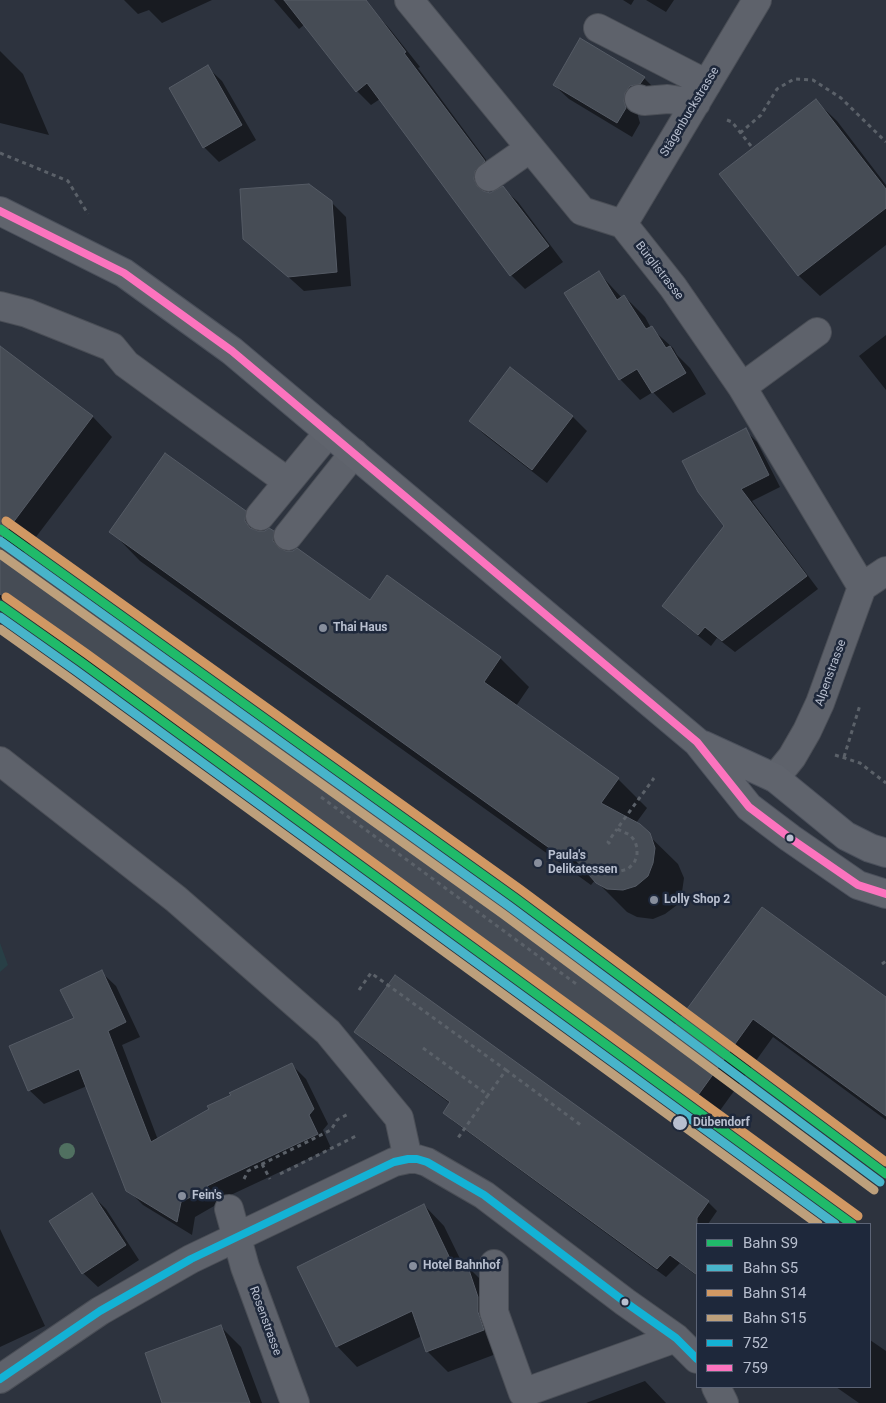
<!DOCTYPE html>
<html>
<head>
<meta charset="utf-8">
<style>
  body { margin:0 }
  #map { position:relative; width:886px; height:1403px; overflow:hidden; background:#2d333e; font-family:Roboto,sans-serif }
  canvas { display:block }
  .legend { position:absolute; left:696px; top:1223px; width:175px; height:165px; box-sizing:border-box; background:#1e283b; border:1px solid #5c6476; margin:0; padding:6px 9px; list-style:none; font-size:15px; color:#b8bfcf }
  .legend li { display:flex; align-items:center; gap:10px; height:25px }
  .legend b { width:25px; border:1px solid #5c6476 }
</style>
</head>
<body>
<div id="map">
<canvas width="886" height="1403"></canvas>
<ul class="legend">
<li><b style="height:6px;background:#20ba6a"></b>Bahn S9</li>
<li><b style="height:6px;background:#48b4ca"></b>Bahn S5</li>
<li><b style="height:6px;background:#d19863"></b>Bahn S14</li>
<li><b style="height:6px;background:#bda07c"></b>Bahn S15</li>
<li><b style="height:6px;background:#13b2d5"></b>752</li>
<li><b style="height:6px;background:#fc73be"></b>759</li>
</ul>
</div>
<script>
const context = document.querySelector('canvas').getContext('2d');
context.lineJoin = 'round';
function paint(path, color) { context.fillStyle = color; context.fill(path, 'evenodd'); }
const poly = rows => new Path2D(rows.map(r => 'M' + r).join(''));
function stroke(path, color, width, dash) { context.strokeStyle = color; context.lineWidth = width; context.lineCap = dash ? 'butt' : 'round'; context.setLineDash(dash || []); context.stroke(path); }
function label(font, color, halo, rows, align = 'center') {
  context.font = font + ' Roboto,sans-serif'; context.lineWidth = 5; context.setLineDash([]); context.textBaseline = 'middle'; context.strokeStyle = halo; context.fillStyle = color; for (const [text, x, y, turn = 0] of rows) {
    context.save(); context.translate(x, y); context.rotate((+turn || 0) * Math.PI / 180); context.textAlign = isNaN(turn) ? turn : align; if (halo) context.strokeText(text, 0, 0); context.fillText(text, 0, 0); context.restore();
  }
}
paint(poly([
  [0,943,8,965,0,972]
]), '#283f46');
paint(poly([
  [124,0,212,0,162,23,149,10,138,14],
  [274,0,364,0,389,28,420,67,418,68,498,176,489,186,488,193,503,188,518,202,563,262,525,289,511,275,380,99,371,105,357,91,305,24,299,29],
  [623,0,634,0,631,5],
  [646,0,674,0,666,12],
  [0,51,23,74,49,135,0,123],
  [207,67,222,81,256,140,219,162,204,147],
  [644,78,658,92,639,108,638,116,640,123,632,137,569,99,554,85],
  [816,101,837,121,886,185,886,245,820,296,799,276,721,174],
  [331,202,346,217,351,286,304,291,245,238],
  [599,273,622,298,624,296,645,317,651,328,673,348,677,355,690,368,706,394,673,413,653,392,640,400,620,379],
  [886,335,886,390,859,356],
  [0,347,93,417,112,437,20,558,673,1029,886,998,886,1120,773,1037,716,1116,0,598],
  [511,369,573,417,587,431,547,483,485,435,470,421],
  [745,430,757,442,780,487,752,501,818,589,735,652,717,638,711,646,676,618,664,606,726,526],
  [245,512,265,532,273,532,293,552,370,601,388,577,500,658,529,687,516,706,618,779,647,808,636,823,678,864,684,878,682,892,677,905,665,914,653,919,637,917,627,912,595,880,591,885,140,561,111,531],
  [101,972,116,986,140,1037,122,1045,158,1140,292,1065,306,1079,328,1124,323,1130,331,1148,220,1200,221,1202,195,1217,192,1235,143,1205,128,1190,87,1086,44,1104,29,1090,75,1019],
  [396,976,708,1202,717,1211,708,1224,697,1224,697,1276,680,1263,666,1277,453,1121,444,1112,451,1104,365,1041,356,1032],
  [92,1195,106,1209,139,1260,98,1287,83,1273],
  [424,1205,444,1226,464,1267,467,1266,487,1286,504,1351,448,1372,427,1351,422,1336,357,1367,337,1346],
  [0,1229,45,1326,0,1347],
  [221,1327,241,1347,262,1403,164,1403],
  [870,1340,886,1351,886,1403,859,1403,836,1387,870,1387],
  [645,1381,666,1403,586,1403]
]), '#0007');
const building = poly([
  [284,0,366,0,406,52,404,53,485,161,475,171,474,179,477,186,483,191,490,193,503,186,549,246,510,276,367,83,356,92,284,0],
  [580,38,645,77,640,84,630,86,625,93,624,101,626,108,617,123,553,85,580,38],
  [208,65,242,125,203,148,169,88,208,65],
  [816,99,886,189,886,208,798,276,719,174,816,99],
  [309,184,332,201,337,272,288,277,243,239,240,189,309,184],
  [599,271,617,300,624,295,646,329,652,326,666,348,670,346,686,373,652,393,637,369,619,380,564,293,599,271],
  [0,346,93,416,0,540,0,346],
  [510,367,573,416,532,470,469,421,510,367],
  [746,428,769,475,741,489,807,576,722,641,705,627,698,635,662,606,724,526,698,492,682,461,746,428],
  [165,453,246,511,245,521,250,528,258,531,265,531,269,528,274,531,273,541,279,548,286,551,293,551,297,548,370,600,387,575,501,657,484,682,619,778,601,803,640,824,650,833,655,848,653,863,648,876,636,886,623,890,607,889,596,883,567,850,562,857,109,532,165,453],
  [0,542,344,786,673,1028,762,907,886,997,886,1116,753,1019,696,1098,0,594,0,542],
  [102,970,126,1022,108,1031,151,1142,209,1109,207,1106,231,1095,229,1093,292,1063,314,1109,309,1115,318,1134,207,1186,208,1188,181,1202,177,1222,126,1191,79,1069,28,1091,9,1046,74,1018,60,990,102,970],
  [395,975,709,1201,697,1218,697,1275,670,1255,657,1269,443,1113,450,1102,354,1032,395,975],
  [92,1193,126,1245,82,1274,49,1221,92,1193],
  [424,1204,455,1269,467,1264,478,1297,478,1312,484,1330,426,1352,412,1311,336,1347,297,1267,424,1204],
  [221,1325,250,1403,162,1403,145,1353,221,1325]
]);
paint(building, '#464c55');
stroke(building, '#555b65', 1);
const minor = poly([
  [409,0,582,211,623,224,673,287,742,387,862,587],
  [598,28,707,84],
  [639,99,644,101,668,99,696,103],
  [489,177,529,149],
  [623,224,757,0],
  [0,306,27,313,112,347,126,364,288,482],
  [742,387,817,332],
  [260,516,329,432],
  [288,536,354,453],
  [0,761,176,899,328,1032,399,1118,408,1159],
  [775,778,792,757,807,731,820,703,862,587,886,571],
  [229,1209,245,1267,295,1403],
  [494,1264,494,1312,523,1393,676,1338],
  [0,1379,100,1311,191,1259,394,1162,408,1159,417,1159,427,1162,484,1195,625,1302,676,1338,697,1359],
  [716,1387,724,1403]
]);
const major = poly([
  [0,211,124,273,232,351,697,742,749,807,790,838,858,885,886,894],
  [703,745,775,778,846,836,870,848,886,853]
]);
stroke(minor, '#4a4e56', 30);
stroke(major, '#4b505b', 30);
stroke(poly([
  [727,120,732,122,751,146],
  [740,133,761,115,777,89,794,79,813,80,841,98,886,142],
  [0,153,68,181,88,214],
  [835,755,860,763,886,783],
  [844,757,860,705],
  [321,797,579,986],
  [610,844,608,842,617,829],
  [606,869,613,872,621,871,628,869,634,863,637,856,637,848,635,841,630,835,617,829,654,778],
  [882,964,886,961],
  [359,990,371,973,506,1070,488,1095],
  [423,1048,488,1095,458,1138],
  [506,1070,582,1126],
  [262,1164,270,1179],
  [280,1174,356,1136],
  [244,1179,248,1171,331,1130,337,1120,350,1113]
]), '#5b6169', 3, [4, 4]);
stroke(minor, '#5e626b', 28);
stroke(major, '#60646d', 28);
stroke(poly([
  [0,1379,100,1311,191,1259,394,1162,408,1159,417,1159,427,1162,484,1195,625,1302,676,1338,697,1359]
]), '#13b2d5', 8);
stroke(poly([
  [0,211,124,273,232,351,697,742,749,807,790,838,858,885,886,894]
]), '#fc73be', 8);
stroke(poly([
  [0,529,515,898,886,1174],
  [0,605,81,662,852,1224]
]), '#20ba6a', 9);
stroke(poly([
  [0,541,509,906,880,1182],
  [0,617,75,670,835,1224]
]), '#48b4ca', 9);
stroke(poly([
  [6,521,521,890,886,1162],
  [6,597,87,654,858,1216]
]), '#d19863', 9);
stroke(poly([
  [0,554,503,914,874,1190],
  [0,629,69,678,818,1224]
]), '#bda07c', 9);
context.fillStyle = '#507060';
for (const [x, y] of [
  [67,1151]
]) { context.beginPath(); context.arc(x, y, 8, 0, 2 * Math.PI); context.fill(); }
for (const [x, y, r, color] of [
  [323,628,5,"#878e9c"],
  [790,838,4.5,"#b8bfcf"],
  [538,863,5,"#878e9c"],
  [654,900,5,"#878e9c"],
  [680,1123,8,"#b8bfcf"],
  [182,1196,5,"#878e9c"],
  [413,1266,5,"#878e9c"],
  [625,1302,4.5,"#b8bfcf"]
]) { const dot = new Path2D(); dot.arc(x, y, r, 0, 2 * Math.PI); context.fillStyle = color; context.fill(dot); stroke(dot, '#1e283b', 2); }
label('12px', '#b8bfcf', '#1e283b', [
  ["Stägenbuckstrasse",690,112,-59],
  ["Bürglistrasse",659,271,52],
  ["Alpenstrasse",831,673,-70],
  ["Rosenstrasse",265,1321,70]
]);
label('bold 12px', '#b8bfcf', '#1e283b', [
  ["Thai Haus",333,628],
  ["Paula's",548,856],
  ["Delikatessen",548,870],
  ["Lolly Shop 2",664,900],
  ["Fein's",192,1196],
  ["Hotel Bahnhof",423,1266]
], 'left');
label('bold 12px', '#b8bfcf', '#1e283b', [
  ["Dübendorf",693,1123]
], 'left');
</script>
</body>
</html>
